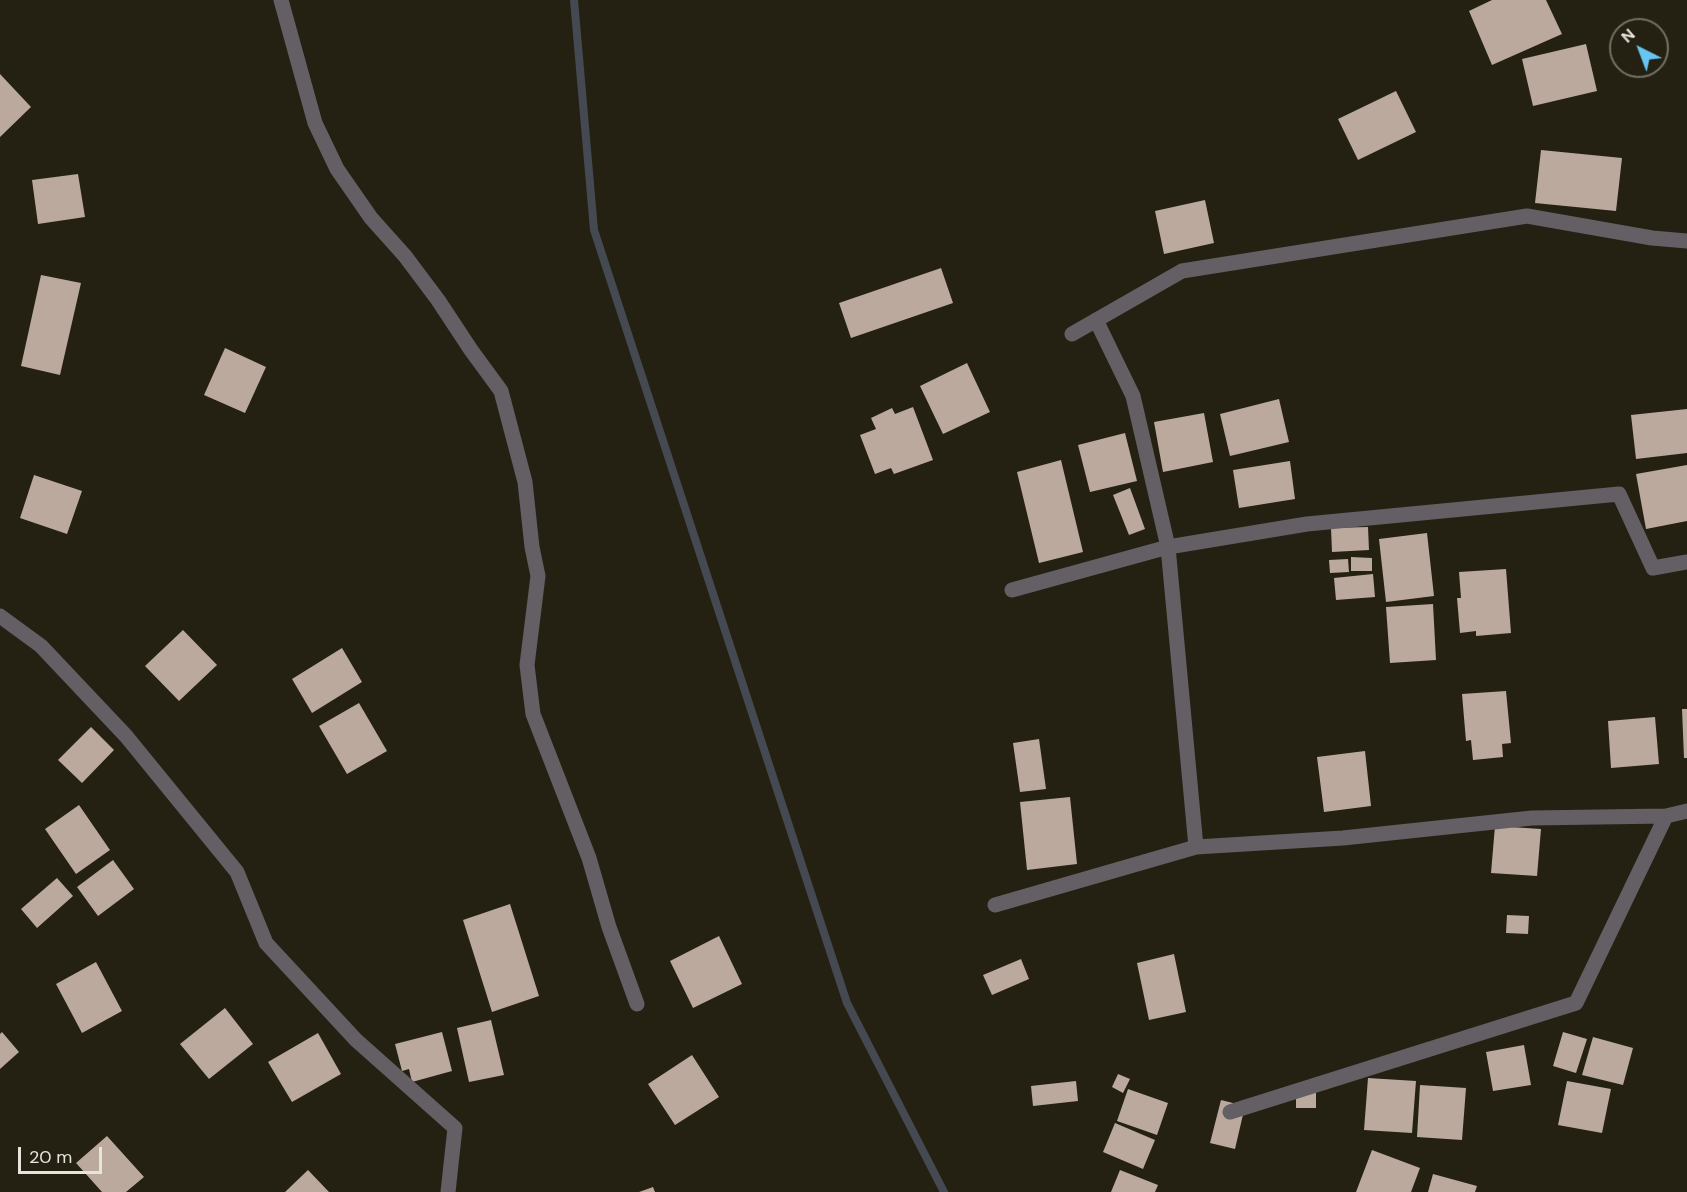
<!DOCTYPE html>
<html>
<head>
<meta charset="utf-8">
<style>
  body { margin:0 }
  #map { position:relative; width:1687px; height:1192px; overflow:hidden; background:#242113; font-family:"DM Sans",sans-serif }
  canvas { display:block }
  .north { position:absolute; left:1609px; top:18px; width:60px; height:60px; box-sizing:border-box; background:#242113; border:2px solid #726f63; border-radius:50%; rotate:318deg; font-size:16px; font-weight:700; line-height:24px; text-align:center; color:#e6e4db }
  .north::after { content:''; display:block; margin:auto; width:21px; height:27px; background:#68c4f0; clip-path:polygon(50% 0,100% 100%,50% 72%,0 100%) }
  .scale { position:absolute; left:18px; top:1147px; width:84px; height:27px; box-sizing:border-box; border:3px solid #e6e4db; border-top:0; padding-left:8px; font-size:18px; line-height:21px; white-space:nowrap; color:#e6e4db; -webkit-text-stroke:4px #242113; paint-order:stroke }
</style>
</head>
<body>
<div id="map">
<canvas width="1687" height="1192"></canvas>
<div class="north">N</div>
<div class="scale">20 m</div>
</div>
<script>
const context = document.querySelector('canvas').getContext('2d');
context.lineJoin = 'round';
const poly = rows => new Path2D(rows.map(r => 'M' + r).join(''));
function stroke(path, color, width, dash) { context.strokeStyle = color; context.lineWidth = width; context.lineCap = dash ? 'butt' : 'round'; context.setLineDash(dash || []); context.stroke(path); }
function paint(path, color) { context.fillStyle = color; context.fill(path, 'evenodd'); }
stroke(poly([
  [574,0,594,230,847,1003,944,1192]
]), '#454a52', 8);
paint(poly([
  [1492,0,1546,0,1562,34,1492,65,1469,11],
  [1586,44,1597,91,1533,106,1522,59],
  [0,74,31,107,0,137],
  [1396,91,1416,132,1358,160,1338,119],
  [1541,150,1622,158,1616,211,1535,203],
  [78,174,85,217,38,224,32,180],
  [1205,200,1214,243,1164,254,1155,211],
  [941,268,953,303,851,338,839,303],
  [41,275,81,283,60,375,21,366],
  [225,348,266,367,245,413,204,395],
  [967,363,990,412,943,434,920,386],
  [1279,399,1289,442,1230,456,1220,414],
  [913,407,933,460,894,474,891,468,875,474,860,435,876,429,871,418,892,408,895,414],
  [1687,409,1687,453,1636,459,1631,415],
  [1204,413,1213,462,1163,472,1154,422],
  [1125,433,1137,481,1090,492,1078,445],
  [1061,460,1083,552,1039,563,1017,472],
  [1290,461,1295,499,1239,508,1233,470],
  [1687,465,1687,521,1646,529,1636,474],
  [34,475,82,491,67,534,20,518],
  [1130,488,1145,529,1129,535,1113,495],
  [1368,527,1369,550,1332,552,1331,528],
  [1427,533,1434,596,1386,602,1379,539],
  [1351,557,1372,558,1372,571,1351,571],
  [1348,559,1349,572,1330,573,1329,560],
  [1506,569,1511,633,1476,636,1476,631,1460,633,1457,598,1461,598,1459,572],
  [1373,574,1375,597,1336,600,1334,578],
  [1433,604,1436,660,1390,663,1386,607],
  [183,630,217,665,179,701,145,666],
  [342,648,362,682,312,713,292,679],
  [1506,691,1511,743,1502,744,1503,757,1473,760,1471,740,1466,741,1462,694],
  [359,703,387,751,347,774,319,726],
  [1682,709,1687,709,1687,758,1684,758],
  [1655,717,1659,764,1611,768,1608,721],
  [91,727,114,750,82,783,58,760],
  [1039,739,1046,789,1020,792,1013,743],
  [1365,751,1371,806,1324,812,1317,757],
  [1070,797,1077,864,1027,870,1020,802],
  [79,805,110,850,76,874,45,829],
  [1495,826,1541,829,1537,876,1491,873],
  [113,860,134,889,98,916,77,887],
  [57,878,73,896,37,928,21,909],
  [510,904,539,996,492,1012,463,920],
  [1507,915,1529,916,1528,934,1506,933],
  [719,936,742,984,693,1008,670,961],
  [1174,954,1186,1012,1149,1020,1137,963],
  [1021,959,1029,979,992,995,983,975],
  [96,962,122,1011,82,1033,56,984],
  [225,1008,253,1044,209,1079,180,1044],
  [491,1020,504,1075,469,1082,457,1028],
  [2,1032,19,1052,0,1069,0,1034],
  [442,1032,452,1071,412,1082,409,1069,402,1071,395,1044],
  [1563,1032,1587,1039,1576,1073,1553,1066],
  [318,1033,341,1074,292,1102,268,1062],
  [1593,1037,1633,1048,1623,1085,1582,1075],
  [1524,1045,1531,1085,1493,1091,1486,1052],
  [692,1055,719,1097,675,1125,648,1084],
  [1118,1074,1130,1079,1123,1093,1112,1087],
  [1368,1078,1416,1081,1412,1133,1364,1130],
  [1076,1081,1078,1101,1033,1106,1031,1086],
  [1567,1081,1611,1089,1602,1133,1558,1125],
  [1296,1085,1316,1085,1316,1108,1296,1108],
  [1420,1085,1466,1088,1462,1140,1417,1137],
  [1128,1089,1168,1103,1157,1135,1117,1121],
  [1221,1100,1245,1106,1235,1149,1210,1143],
  [1115,1123,1155,1140,1143,1169,1103,1152],
  [107,1136,144,1177,126,1192,102,1192,76,1163],
  [1372,1150,1420,1168,1411,1192,1356,1192],
  [308,1170,329,1192,285,1192],
  [1120,1170,1158,1185,1155,1192,1111,1192],
  [1433,1174,1477,1186,1475,1192,1428,1192],
  [653,1187,655,1192,639,1192]
]), '#bba99e');
stroke(poly([
  [281,0,315,123,337,169,371,218,405,256,438,300,471,350,501,391,525,482,532,547,538,576,527,665,533,714,589,858,609,927,637,1004],
  [1096,320,1133,396,1168,547,1196,847],
  [1072,334,1182,271,1527,216,1652,238,1687,241],
  [1012,590,1168,547,1307,524,1619,494,1653,568,1687,562],
  [0,616,41,646,126,736,237,872,266,943,356,1040,455,1128,448,1192],
  [995,905,1196,847,1343,838,1532,818,1666,816],
  [1230,1112,1576,1003,1666,816,1687,811]
]), '#645f65', 15);
</script>
</body>
</html>
